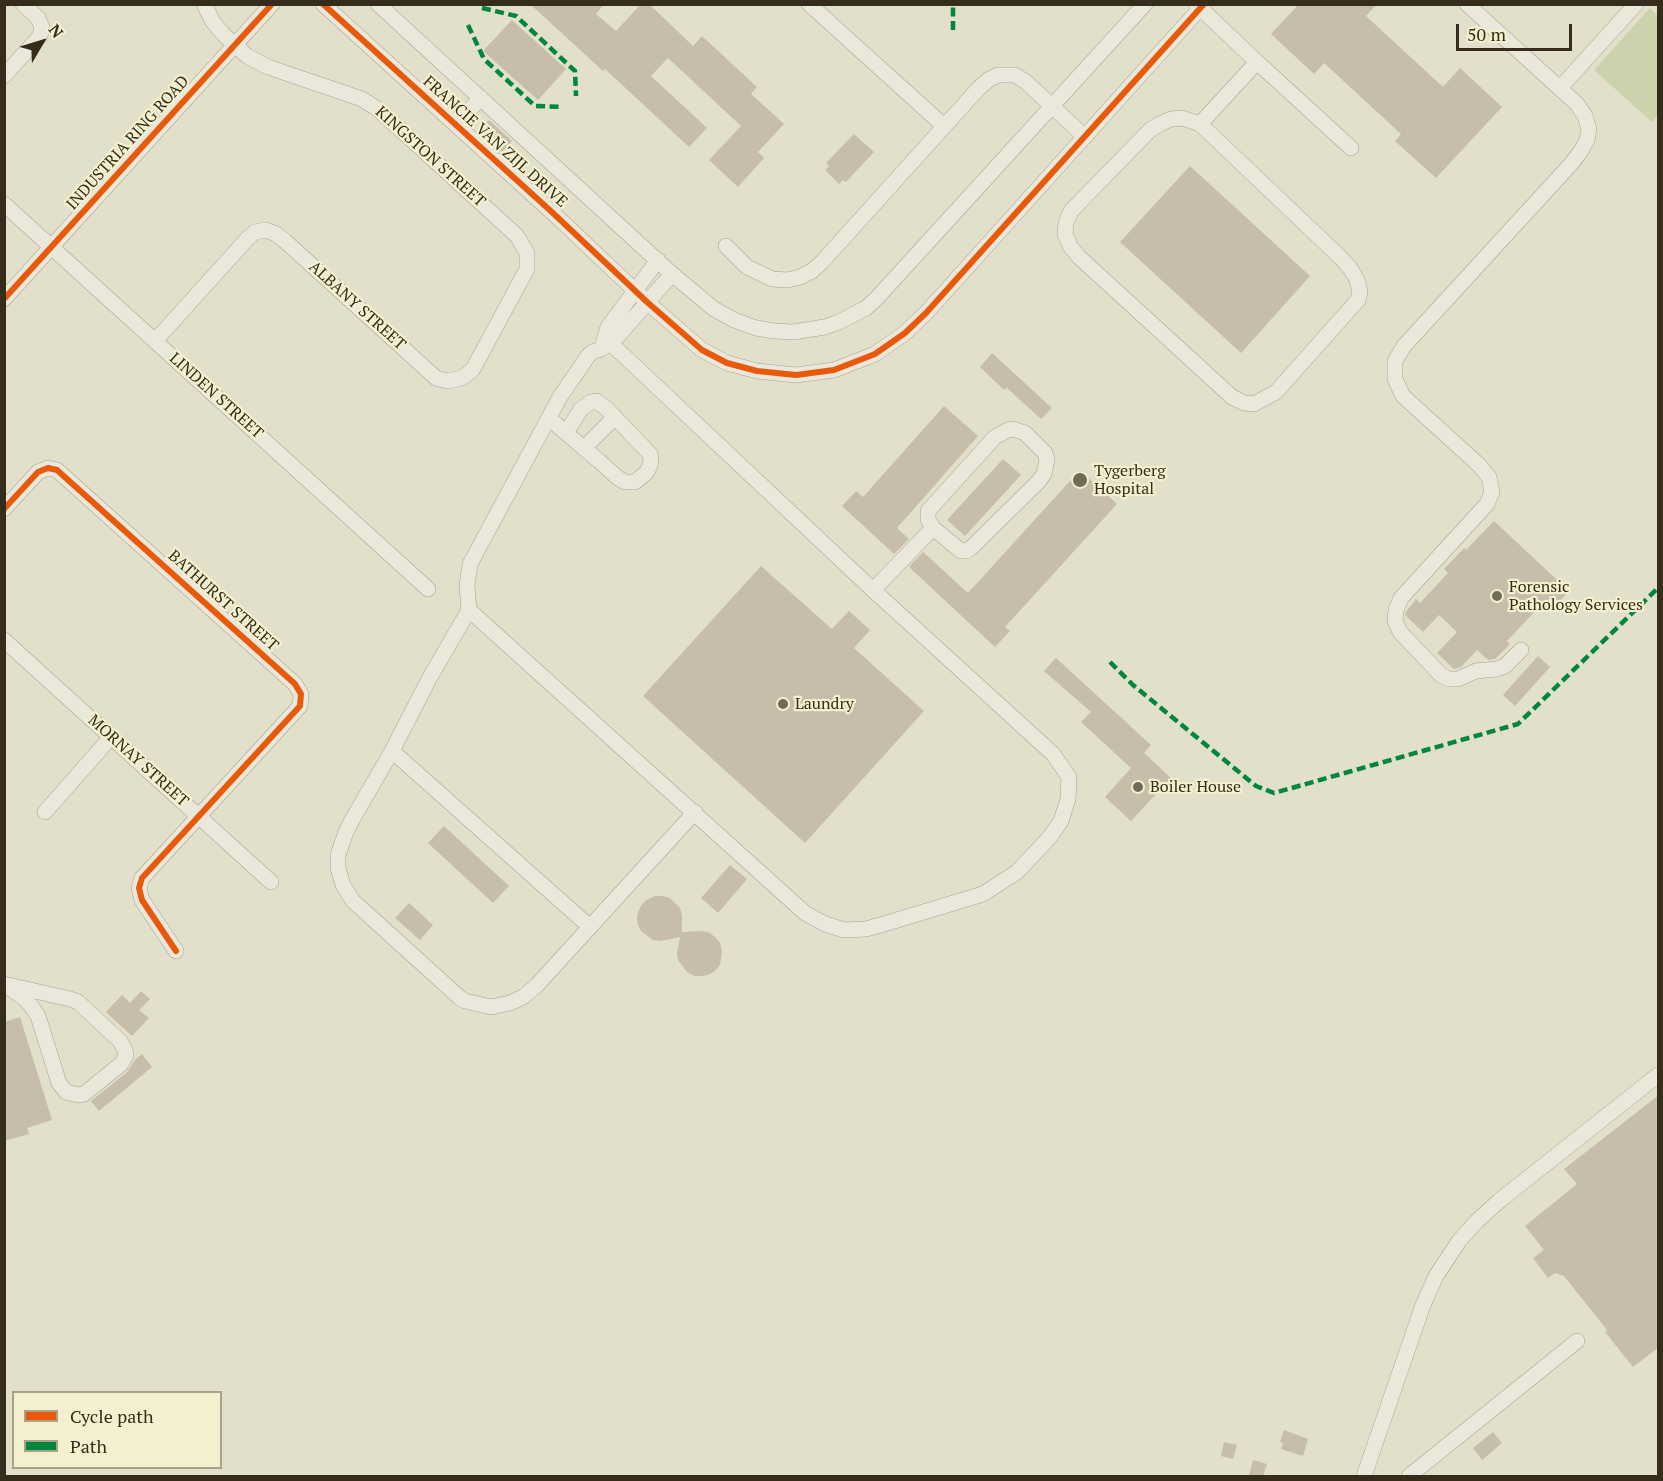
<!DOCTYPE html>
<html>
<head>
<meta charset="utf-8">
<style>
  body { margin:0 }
  #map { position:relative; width:1663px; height:1481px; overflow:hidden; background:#e2dfca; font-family:"PT Serif",serif }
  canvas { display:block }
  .frame { position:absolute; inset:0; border:6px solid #352c1c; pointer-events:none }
  .legend { position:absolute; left:12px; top:1391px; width:210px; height:78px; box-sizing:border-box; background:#f4f0cf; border:2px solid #a8a287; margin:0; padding:8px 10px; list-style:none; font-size:18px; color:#352c1c }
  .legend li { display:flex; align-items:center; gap:12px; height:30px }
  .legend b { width:30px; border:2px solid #a8a287 }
  .north { position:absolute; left:12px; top:12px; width:60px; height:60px; -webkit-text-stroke:4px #f4f0cf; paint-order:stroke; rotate:52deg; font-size:16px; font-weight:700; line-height:24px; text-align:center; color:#352c1c }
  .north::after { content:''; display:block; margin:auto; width:21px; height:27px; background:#352c1c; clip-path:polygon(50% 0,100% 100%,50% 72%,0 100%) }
  .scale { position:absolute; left:1456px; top:24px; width:116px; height:27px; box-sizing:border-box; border:3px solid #352c1c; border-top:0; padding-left:8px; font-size:18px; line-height:21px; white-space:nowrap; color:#352c1c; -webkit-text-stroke:4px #f4f0cf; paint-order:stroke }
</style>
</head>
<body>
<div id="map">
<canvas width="1663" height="1481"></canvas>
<div class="frame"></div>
<ul class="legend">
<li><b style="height:8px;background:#e8590c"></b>Cycle path</li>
<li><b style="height:8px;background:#00873e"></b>Path</li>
</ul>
<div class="north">N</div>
<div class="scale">50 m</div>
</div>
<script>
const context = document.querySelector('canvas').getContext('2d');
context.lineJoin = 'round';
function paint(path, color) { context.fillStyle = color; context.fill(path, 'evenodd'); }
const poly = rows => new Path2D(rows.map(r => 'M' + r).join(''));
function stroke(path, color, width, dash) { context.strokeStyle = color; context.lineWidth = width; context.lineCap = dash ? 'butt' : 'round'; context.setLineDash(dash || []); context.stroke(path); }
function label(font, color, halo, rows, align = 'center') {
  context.font = font + ' "PT Serif",serif'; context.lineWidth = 4.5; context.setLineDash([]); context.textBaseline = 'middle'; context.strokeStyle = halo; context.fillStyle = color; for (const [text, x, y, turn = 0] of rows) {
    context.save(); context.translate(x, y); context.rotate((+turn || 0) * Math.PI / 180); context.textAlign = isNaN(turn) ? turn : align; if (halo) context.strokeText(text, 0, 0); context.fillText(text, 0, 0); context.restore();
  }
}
paint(poly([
  [1650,8,1658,16,1658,115,1652,122,1594,70]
]), '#ccd3ac');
paint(poly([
  [530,4,604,4,596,14,616,31,641,4,649,4,693,46,702,36,757,87,751,94,784,124,758,152,764,158,738,187,709,160,741,126,668,58,651,76,707,128,689,147,605,69,603,71],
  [1299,4,1377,4,1366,16,1443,87,1460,68,1502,107,1436,178,1395,141,1401,134,1324,63,1314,74,1271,34],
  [512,20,566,69,538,100,483,51],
  [489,120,512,141,502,152,479,131],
  [854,134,874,152,846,182,843,180,839,184,825,170,829,166,826,163],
  [1190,166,1310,276,1241,353,1120,242],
  [992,353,1052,408,1041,419,1007,388,1004,390,980,367],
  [944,406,978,436,897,528,909,539,894,554,842,506,856,491,863,497],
  [1003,459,1021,475,965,536,947,520],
  [1080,470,1117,504,1005,627,1010,631,995,647,909,567,923,552,968,593],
  [1494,521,1569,591,1551,610,1543,603,1507,641,1510,644,1495,659,1488,660,1477,650,1461,667,1454,669,1437,653,1457,632,1439,615,1423,632,1405,615,1406,612,1416,599,1420,603,1448,573,1444,569,1464,548,1466,550],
  [761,566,832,629,849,611,870,630,854,648,924,711,805,843,643,696],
  [1538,656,1550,667,1515,706,1503,695],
  [1056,658,1151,745,1144,753,1171,778,1131,821,1105,797,1131,768,1081,722,1091,712,1044,671],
  [444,826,509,886,493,903,428,843],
  [730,865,747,879,718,913,701,898],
  [655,896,663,896,670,898,680,908,682,915,682,932,702,931,710,933,716,938,720,943,722,951,720,965,715,971,708,975,701,976,694,976,687,972,678,960,677,953,680,937,661,941,653,940,641,931,638,925,637,917,639,910,642,904,648,899],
  [409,903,433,925,420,940,395,918],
  [141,991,150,999,139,1010,149,1018,132,1036,106,1012,122,995,130,1003],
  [20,1017,52,1120,27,1128,29,1134,4,1141,4,1022],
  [142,1054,152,1067,99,1111,91,1101,127,1072,135,1060],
  [1659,1095,1659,1347,1633,1367,1605,1332,1607,1330,1564,1276,1555,1273,1548,1278,1533,1258,1544,1250,1525,1226,1577,1184,1564,1169],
  [1284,1430,1308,1439,1303,1456,1281,1449,1283,1443,1280,1442],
  [1493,1432,1502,1443,1482,1460,1473,1448],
  [1224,1442,1237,1445,1233,1459,1221,1456],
  [1253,1460,1267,1464,1263,1476,1249,1476]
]), '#c6beab');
const minor = poly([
  [323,4,554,214,647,302,702,350,727,363,757,371,796,375,834,370,875,354,905,333,926,313,1204,4],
  [378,4,672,274,714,309,734,320,756,328,774,331,793,332,825,327,839,322,866,308,876,299,1145,4],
  [809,4,944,126],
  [1196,4,1257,62,1200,124],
  [1467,4,1577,104,1585,116,1589,129,1587,140,1581,151,1571,164,1404,346,1395,361,1395,379,1403,396,1479,465,1489,477,1492,492,1487,504,1401,598,1396,610,1395,621,1400,632,1442,676,1449,679,1458,679,1476,671,1497,669,1505,666,1521,650],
  [1257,62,1351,148],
  [4,76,40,36,42,27,38,18,23,4],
  [1560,88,1636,4],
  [1182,118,1200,124,1341,258,1350,268,1357,280,1360,291,1358,300,1276,392,1254,404,1244,403,1232,397,1079,257,1070,246,1065,234,1066,223,1071,211,1150,130,1160,124,1171,119,1182,118],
  [456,124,481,98],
  [4,204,428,589],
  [726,246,747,267,772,279,787,280,800,277,812,271,822,262,978,89,988,80,998,75,1015,75,1026,82,1085,137],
  [672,274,618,336,611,343,601,349,592,352,588,356,560,397,470,564,467,586,469,610,429,679,392,751,352,820,346,832,338,855,338,868,343,885,353,901,460,998,465,1001,491,1007,510,1003,523,997,537,985,695,812],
  [4,299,272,4],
  [155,341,248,238,255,232,266,230,276,234,285,241,436,378,447,381,458,379,465,376,473,369,527,269,527,253,517,236,379,110,362,99,268,67,247,56,223,34,213,22,204,4],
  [602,347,608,327,658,260],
  [549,418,566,433,599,461,618,478,625,482,635,482,646,473,650,466,651,459,650,454,606,408,596,401,591,402,581,409,566,433],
  [1010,429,1016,430,1025,433,1045,453,1047,460,1044,474,1039,481,971,548,966,551,961,551,933,528,928,519,928,511,995,437,1010,429],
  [584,448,615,417],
  [4,509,38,472,48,468,57,470,295,684,301,694,300,706,142,878,139,888,142,900,176,951],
  [873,590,933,528],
  [469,610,805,913,825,924,844,930,866,929,884,924,983,894,1017,872,1050,837,1061,821,1068,799,1069,777,1053,754,873,590,605,338],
  [4,640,271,882],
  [392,751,590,927],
  [45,812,111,737],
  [4,984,70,999,78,1002,120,1041,125,1050,126,1055,124,1059,121,1064,84,1094,78,1095,66,1092,59,1083,38,1016,32,1007,24,998,4,984],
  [1364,1476,1423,1305,1436,1276,1459,1241,1477,1221,1499,1201,1658,1075],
  [1409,1476,1577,1341]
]);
stroke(minor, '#a7a394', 16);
stroke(minor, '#eae8db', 15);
stroke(poly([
  [482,8,516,16,575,71,576,96],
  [468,25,484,59,535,106,562,107],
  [953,30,953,4],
  [1110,662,1133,685,1256,786,1274,793,1518,724,1658,588]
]), '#00873e', 4.5, [9, 4.5]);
stroke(poly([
  [323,4,554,214,647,302,702,350,727,363,757,371,796,375,834,370,875,354,905,333,926,313,1204,4],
  [4,299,272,4],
  [4,509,38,472,48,468,57,470,295,684,301,694,300,706,142,878,139,888,142,900,176,951]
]), '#e8590c', 6);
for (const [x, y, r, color] of [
  [1080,480,8,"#726b59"],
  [1497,596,6,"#726b59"],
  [783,704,6,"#726b59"],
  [1138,787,6,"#726b59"]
]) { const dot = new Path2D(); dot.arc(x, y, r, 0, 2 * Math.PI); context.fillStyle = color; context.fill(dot); stroke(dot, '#f4f0cf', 2); }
label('16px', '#352c1c', '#f4f0cf', [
  ["FRANCIE VAN ZIJL DRIVE",495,142,42],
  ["INDUSTRIA RING ROAD",128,143,-48],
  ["KINGSTON STREET",430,157,42],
  ["ALBANY STREET",357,306,42],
  ["LINDEN STREET",216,396,42],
  ["BATHURST STREET",223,601,42],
  ["MORNAY STREET",138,761,42]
]);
label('16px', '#352c1c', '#f4f0cf', [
  ["Tygerberg",1094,471],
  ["Hospital",1094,489],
  ["Forensic",1509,587],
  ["Pathology Services",1509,605],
  ["Laundry",795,704],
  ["Boiler House",1150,787]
], 'left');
</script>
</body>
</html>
